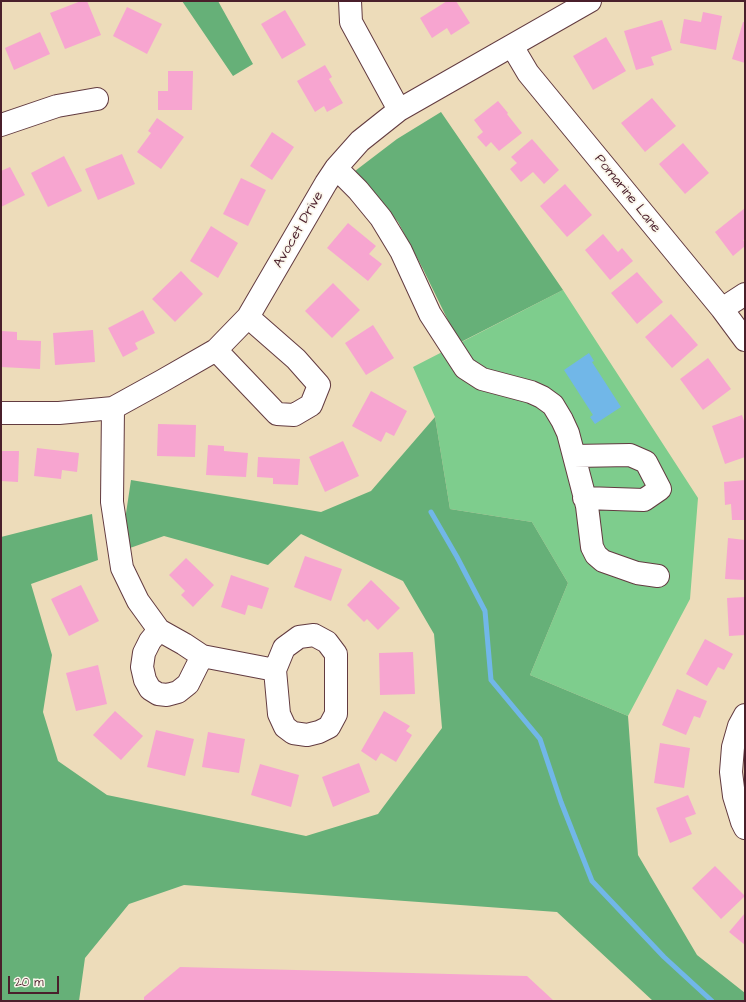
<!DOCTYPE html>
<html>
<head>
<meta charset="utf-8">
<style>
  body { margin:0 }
  #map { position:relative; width:746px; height:1002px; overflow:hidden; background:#eddcba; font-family:"Architects Daughter",sans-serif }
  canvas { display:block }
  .frame { position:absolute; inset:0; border:2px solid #4a1f2b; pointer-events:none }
  .scale { position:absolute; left:8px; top:976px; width:51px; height:18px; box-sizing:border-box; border:2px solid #4a1f2b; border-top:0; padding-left:5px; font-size:12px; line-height:14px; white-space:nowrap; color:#4a1f2b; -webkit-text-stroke:3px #fbf7ec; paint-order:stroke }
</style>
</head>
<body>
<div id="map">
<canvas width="746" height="1002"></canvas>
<div class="frame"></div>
<div class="scale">20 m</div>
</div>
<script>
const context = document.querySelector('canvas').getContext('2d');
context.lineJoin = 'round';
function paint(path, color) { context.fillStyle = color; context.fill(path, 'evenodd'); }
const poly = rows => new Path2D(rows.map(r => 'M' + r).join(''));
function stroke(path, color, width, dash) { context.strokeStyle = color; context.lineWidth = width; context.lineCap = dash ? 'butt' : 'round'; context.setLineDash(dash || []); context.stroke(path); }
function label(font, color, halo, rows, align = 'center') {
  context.font = font + ' "Architects Daughter",sans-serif'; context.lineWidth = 3.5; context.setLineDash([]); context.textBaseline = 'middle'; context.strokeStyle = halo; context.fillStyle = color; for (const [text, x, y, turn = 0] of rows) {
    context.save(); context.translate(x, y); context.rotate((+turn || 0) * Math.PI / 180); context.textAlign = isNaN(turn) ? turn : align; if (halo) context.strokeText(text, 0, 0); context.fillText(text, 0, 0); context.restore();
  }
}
paint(poly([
  [563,290,698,498,690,599,628,716,530,675,568,583,532,522,450,509,435,417,413,367]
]), '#7ecd8d');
paint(poly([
  [182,1,218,1,253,64,233,76],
  [441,112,563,290,459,343,423,269,398,222,355,171,397,139],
  [435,417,450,509,532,522,568,583,530,675,628,716,638,855,697,955,745,993,745,1001,653,1001,557,912,184,885,129,904,85,958,79,1001,1,1001,1,537,92,514,98,560,31,584,52,655,43,712,58,761,107,795,306,836,378,814,442,728,434,634,403,581,301,534,268,565,164,536,130,548,125,520,131,480,321,512,371,491]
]), '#66b078');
paint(poly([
  [589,353,594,361,592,362,621,407,595,424,590,417,593,415,564,370]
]), '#71b7e8');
stroke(poly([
  [431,512,457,557,485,611,491,680,540,739,561,802,592,881,664,957,712,1001]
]), '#71b7e8', 5);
paint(poly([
  [81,1,87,1,101,35,65,49,50,13],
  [447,1,456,1,470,23,451,35,447,28,432,38,420,18],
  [127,7,162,24,147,54,113,36],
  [285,10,306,45,282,59,261,24],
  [703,12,722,16,716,50,680,43,684,19,701,22],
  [662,20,672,50,651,57,654,65,636,70,624,31],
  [743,22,745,22,745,63,732,59],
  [40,32,50,54,14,70,5,48],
  [606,37,626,71,593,90,573,56],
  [325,65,332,77,329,79,343,103,327,112,324,106,315,112,297,81],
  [168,71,193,71,192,110,158,110,158,91,168,91],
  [652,98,676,126,645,152,621,123],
  [498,101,508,113,507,114,522,133,499,151,491,142,486,147,477,137,483,132,474,120],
  [157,118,184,137,161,169,137,152,151,133,148,131],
  [272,132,294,147,272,180,250,166],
  [532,139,559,170,544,184,533,172,521,182,510,169,517,163,511,157],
  [683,143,709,173,685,194,659,164],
  [122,154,135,184,98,200,85,169],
  [64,156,82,191,48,207,31,173],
  [10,167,25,195,1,207,1,171],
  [241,178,266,190,248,226,223,214],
  [565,184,592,215,567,237,540,206],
  [745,208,745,239,743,240,745,242,745,246,733,256,715,232],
  [348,223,376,246,369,254,382,264,368,281,327,248],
  [211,226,238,243,218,278,190,261],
  [603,234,618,252,622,248,633,261,610,280,585,250],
  [181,271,203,294,175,322,152,299],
  [637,272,663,302,637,324,611,293],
  [333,283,360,310,332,338,305,311],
  [143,310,155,333,135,343,138,349,123,357,108,328],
  [671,314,698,345,672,368,645,337],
  [373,325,394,358,366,375,345,343],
  [93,330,95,362,55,365,53,333],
  [2,331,17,332,17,340,41,341,40,369,1,367],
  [708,358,731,389,703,410,680,379],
  [371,391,407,411,394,436,386,432,381,442,352,426],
  [742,415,745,424,745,457,725,464,712,426],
  [158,424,196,425,195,457,157,456],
  [343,441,359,476,325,492,309,457],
  [208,445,224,446,224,451,248,453,246,477,206,475],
  [37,448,79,453,77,472,62,470,61,479,34,476],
  [1,451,19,451,18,482,1,481],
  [258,457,300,459,298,485,273,484,273,478,257,477],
  [745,480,745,520,732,520,731,504,725,505,724,482],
  [728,538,745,540,745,580,725,579],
  [305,556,342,569,331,601,294,587],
  [186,558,214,585,193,607,181,595,185,591,169,575],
  [231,575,269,588,262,609,248,605,245,615,221,607],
  [371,580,400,608,378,630,367,619,364,622,347,605],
  [81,585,99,621,69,636,51,599],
  [745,597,745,635,729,636,727,598],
  [705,639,733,654,724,670,718,667,707,686,686,674],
  [413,652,415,694,380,695,379,653],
  [98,665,107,704,76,711,66,673],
  [677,689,707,701,700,718,694,716,686,735,662,725],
  [115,711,143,736,121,760,93,735],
  [384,711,410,726,406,731,412,735,396,762,381,753,376,761,361,751],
  [156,730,194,739,185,776,147,767],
  [208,732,245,739,239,773,202,767],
  [660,743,690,748,684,788,654,783],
  [359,763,370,792,333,807,322,777],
  [260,764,299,775,291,807,251,795],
  [688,795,696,814,685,818,692,834,670,843,656,808],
  [715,866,745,896,721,919,692,888],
  [745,913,745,945,729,932],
  [180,967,527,976,554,1001,144,1001,144,997]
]), '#f7a5d0');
const minor = poly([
  [350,1,351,22,399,110],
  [512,46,528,73,722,309,745,340],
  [1,125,57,106,97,99],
  [336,168,358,190,381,218,401,251,430,314,465,368,482,379,531,392,542,397,553,405,562,420,568,433,587,506,592,547,596,555,603,561,637,573,658,576],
  [722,309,745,294],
  [216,350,277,414,294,415,311,405,319,385,296,359,248,317],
  [113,408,112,502,122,568,138,601,159,630,184,644,202,656,275,670],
  [1,413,59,413,113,408,162,381,216,350,248,317,326,183,336,168,360,141,399,110,590,1],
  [574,456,630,455,646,462,660,489,644,500,584,498],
  [159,630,150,641,144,653,142,667,145,680,150,689,158,694,167,695,178,692,188,684,202,656],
  [314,635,327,642,336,654,336,714,329,727,319,732,307,735,293,733,285,727,279,714,275,670,284,648,299,637,314,635],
  [745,715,739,726,733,747,731,772,734,796,742,822,745,828]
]);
stroke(minor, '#623b40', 24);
stroke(minor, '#fff', 22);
label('14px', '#4a1f2b', '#fbf7ec', [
  ["Pomarine Lane",627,194,51],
  ["Avocet Drive",299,230,-60]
]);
</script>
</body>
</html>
